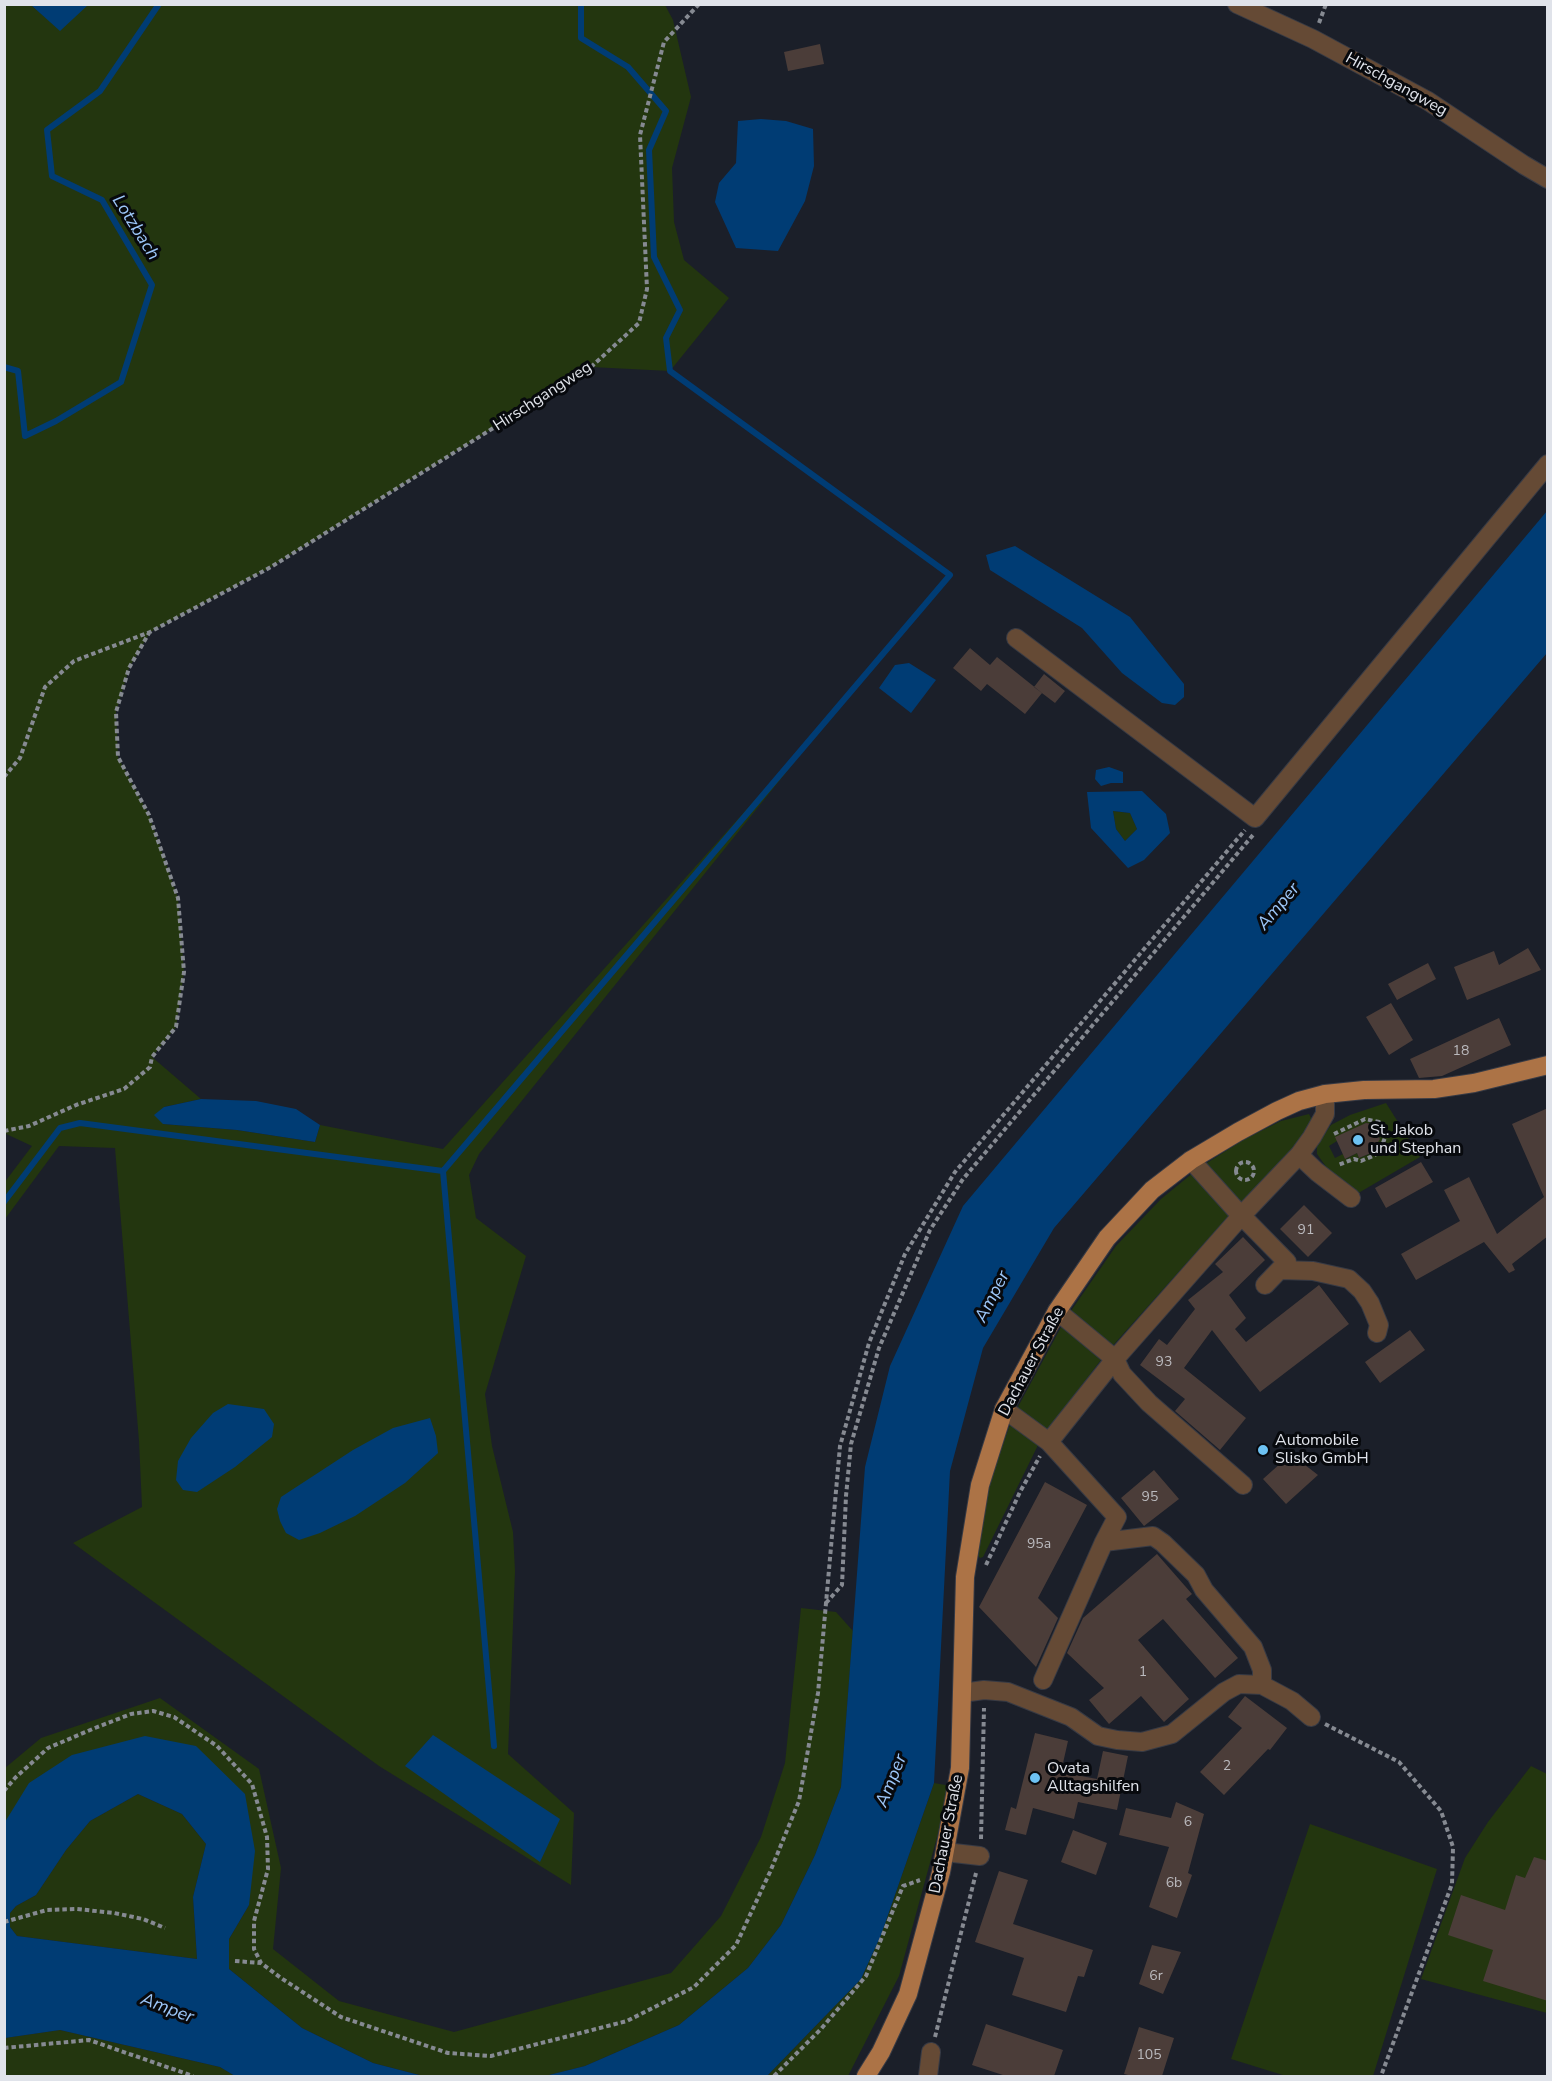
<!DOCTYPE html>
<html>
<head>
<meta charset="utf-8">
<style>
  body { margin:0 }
  #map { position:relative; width:1552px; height:2081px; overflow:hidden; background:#1b1f29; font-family:"Nunito Sans",sans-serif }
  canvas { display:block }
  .frame { position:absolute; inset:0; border:6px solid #e0e3ea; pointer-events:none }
</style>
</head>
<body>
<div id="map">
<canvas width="1552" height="2081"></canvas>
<div class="frame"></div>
</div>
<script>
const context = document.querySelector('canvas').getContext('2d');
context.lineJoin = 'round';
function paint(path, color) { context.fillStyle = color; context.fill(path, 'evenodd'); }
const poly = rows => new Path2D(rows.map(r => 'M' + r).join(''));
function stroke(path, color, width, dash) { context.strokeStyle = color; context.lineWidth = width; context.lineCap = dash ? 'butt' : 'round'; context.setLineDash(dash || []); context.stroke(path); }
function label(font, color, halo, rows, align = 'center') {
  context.font = font + ' "Nunito Sans",sans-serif'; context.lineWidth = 6; context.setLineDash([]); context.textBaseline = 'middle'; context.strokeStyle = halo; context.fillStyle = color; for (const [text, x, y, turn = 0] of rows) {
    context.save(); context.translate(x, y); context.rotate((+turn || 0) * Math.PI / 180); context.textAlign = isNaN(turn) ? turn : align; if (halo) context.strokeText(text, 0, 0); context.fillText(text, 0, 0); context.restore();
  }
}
paint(poly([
  [88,4,665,5,673,20,691,97,672,168,674,222,684,260,729,298,670,371,591,367,271,567,150,632,129,668,116,712,118,757,149,815,178,898,184,972,176,1027,152,1057,201,1099,164,1107,163,1124,237,1130,315,1142,320,1125,443,1149,846,698,479,1154,469,1175,476,1218,526,1256,485,1394,492,1446,513,1532,515,1571,508,1754,574,1813,571,1885,379,1766,73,1543,142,1507,139,1441,115,1148,59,1146,5,1219,4,1183,32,1146,4,1133,5,5,31,5,60,30],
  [1113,811,1130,813,1137,829,1125,841,1116,829],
  [1386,1103,1420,1157,1355,1195,1324,1171,1327,1168,1317,1154,1317,1145,1331,1125,1350,1115],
  [1366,1123,1372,1124,1380,1139,1370,1147,1372,1153,1359,1158,1357,1153,1346,1159,1343,1154,1335,1158,1329,1146],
  [1309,1114,1311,1118,1311,1125,1293,1152,1235,1209,1107,1352,1042,1437,983,1557,980,1558,977,1554,988,1487,1013,1416,1066,1318,1116,1246,1161,1199,1199,1168,1243,1140,1281,1121],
  [801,1608,836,1612,853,1631,841,1787,815,1855,781,1925,748,1968,679,2025,585,2066,545,2076,423,2076,373,2063,302,2028,229,1969,229,1939,249,1905,196,1746,5,1822,5,1768,41,1738,160,1698,259,1769,281,1868,273,1949,339,2001,454,2032,671,1973,721,1916,761,1837,785,1763],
  [1531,1766,1547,1774,1547,2013,1421,1979,1465,1858,1488,1822],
  [934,1783,951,1786,899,1976,848,2076,767,2076,861,1979,881,1935],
  [138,1794,182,1814,206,1844,193,1897,197,1959,17,1936,10,1927,10,1913,16,1906,36,1895,66,1850,90,1821],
  [1310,1824,1437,1869,1373,2076,1286,2076,1231,2059],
  [60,2030,220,2067,235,2076,5,2076,4,2038]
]), '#23360f');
paint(poly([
  [31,5,88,5,60,31],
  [761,119,786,121,813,129,814,166,805,201,778,251,736,248,715,202,719,183,736,163,738,121],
  [1547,511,1547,653,1054,1228,983,1348,950,1471,934,1783,881,1935,861,1979,767,2076,545,2076,585,2066,679,2025,748,1968,781,1925,815,1855,841,1787,865,1467,890,1366,963,1206],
  [1015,546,1130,617,1184,684,1184,697,1175,705,1162,703,1122,673,1082,628,990,570,986,555],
  [909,663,936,680,911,713,879,688,895,665],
  [1109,767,1123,772,1123,783,1111,783,1101,786,1095,779,1096,770],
  [1142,791,1166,814,1170,833,1144,860,1128,868,1091,828,1087,792],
  [1113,811,1130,813,1137,829,1125,841,1116,829],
  [201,1099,256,1101,296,1109,320,1125,315,1142,237,1130,163,1124,154,1115,164,1107],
  [228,1404,264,1409,274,1424,272,1437,235,1467,197,1492,183,1490,176,1480,178,1461,191,1438,213,1413],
  [430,1418,436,1436,438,1453,405,1483,355,1516,320,1533,299,1540,286,1533,280,1521,277,1509,281,1497,353,1450,393,1428],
  [433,1735,560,1819,540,1862,405,1766],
  [145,1736,196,1746,245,1794,255,1851,249,1905,229,1939,229,1969,302,2028,373,2063,423,2076,235,2076,220,2067,60,2030,5,2038,5,1822,29,1783,72,1755],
  [138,1794,182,1814,206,1844,193,1897,197,1959,17,1936,10,1927,10,1913,16,1906,36,1895,66,1850,90,1821]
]), '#003c74');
stroke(poly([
  [4,367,18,371,25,436,56,421,121,382,152,285,102,200,52,176,47,130,100,91,159,4],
  [443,1171,494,1746],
  [4,1202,60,1128,80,1123,443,1171,950,575,670,371,666,338,680,310,654,257,649,150,666,111,628,67,581,38,581,4]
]), '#003c74', 6);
paint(poly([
  [820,44,824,64,788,71,784,52],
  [970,648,990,665,997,657,1042,693,1025,714,987,684,981,691,953,668],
  [1044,674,1065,691,1055,703,1034,687],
  [1528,948,1541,970,1467,1000,1454,967,1494,951,1499,965],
  [1428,963,1436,979,1397,1000,1388,984],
  [1391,1003,1413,1040,1389,1055,1366,1017],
  [1499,1018,1511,1045,1442,1076,1419,1078,1410,1059],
  [1548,1108,1548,1236,1512,1264,1515,1270,1509,1273,1484,1242,1416,1280,1401,1254,1460,1221,1444,1190,1469,1177,1497,1234,1544,1197,1512,1124],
  [1366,1123,1372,1124,1380,1139,1371,1153,1359,1158,1357,1153,1345,1159,1335,1137],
  [1421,1162,1433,1182,1386,1208,1375,1188],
  [1304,1205,1332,1233,1308,1257,1280,1229],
  [1243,1237,1265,1260,1229,1295,1246,1318,1235,1329,1246,1342,1319,1285,1349,1324,1260,1392,1212,1330,1184,1368,1246,1418,1220,1450,1175,1411,1185,1399,1140,1365,1159,1339,1167,1345,1195,1309,1188,1300,1223,1272,1215,1264],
  [1410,1330,1425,1350,1380,1383,1365,1362],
  [1291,1454,1318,1475,1286,1504,1263,1479],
  [1154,1470,1179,1499,1144,1526,1121,1498],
  [1045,1482,1087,1505,1038,1598,1058,1618,1036,1667,979,1607],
  [1157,1554,1192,1594,1186,1599,1238,1658,1215,1678,1163,1619,1138,1640,1189,1699,1164,1722,1141,1696,1109,1724,1089,1700,1104,1688,1067,1653,1083,1618],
  [1245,1696,1287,1728,1270,1750,1268,1749,1224,1795,1200,1772,1242,1728,1228,1717],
  [1035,1733,1068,1741,1061,1772,1097,1779,1103,1751,1128,1756,1117,1810,1078,1802,1074,1819,1033,1808,1026,1835,1005,1830,1011,1807,1016,1809],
  [1176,1802,1204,1814,1188,1873,1192,1875,1177,1918,1149,1907,1169,1847,1119,1835,1126,1808,1171,1818],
  [1073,1830,1107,1843,1096,1875,1061,1862],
  [1534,1857,1548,1861,1548,2001,1483,1981,1493,1950,1448,1935,1461,1895,1505,1910,1516,1875,1525,1878],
  [999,1871,1028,1880,1013,1924,1093,1950,1084,1977,1078,1976,1066,2012,1012,1995,1024,1958,975,1942],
  [1152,1945,1181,1952,1163,1994,1139,1984],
  [986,2024,1063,2050,1054,2076,1006,2076,972,2065],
  [1139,2027,1174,2038,1162,2076,1132,2076,1124,2074]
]), '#4b3d39');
const minor = poly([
  [1237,4,1313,39,1428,101,1524,165,1548,179],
  [1016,638,1255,818,1548,464],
  [1299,1155,1317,1172,1351,1198],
  [1191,1160,1235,1209,1287,1262,1265,1285],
  [1280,1270,1313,1271,1349,1279,1362,1291,1370,1303,1379,1325,1377,1333],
  [1057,1311,1115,1359,1122,1374,1149,1403,1243,1485],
  [1004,1409,1049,1442,1117,1517,1104,1542,1043,1680],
  [1049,1442,1115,1359,1242,1215,1299,1155,1312,1137,1325,1114,1325,1094],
  [1104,1542,1153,1536,1163,1543,1196,1575,1204,1590,1253,1647,1262,1670,1262,1685],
  [962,1693,984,1690,1008,1692,1071,1717,1098,1736,1117,1740,1142,1742,1172,1734,1224,1692,1239,1684,1262,1685,1292,1701,1311,1717],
  [945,1852,980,1856],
  [928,2076,931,2052]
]);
const major = poly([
  [866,2076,881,2052,908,1994,941,1872,960,1768,965,1577,980,1485,1004,1409,1057,1311,1107,1238,1152,1190,1191,1160,1238,1132,1277,1111,1299,1101,1325,1094,1364,1090,1434,1089,1474,1083,1548,1065]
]);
stroke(minor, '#373a44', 20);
stroke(major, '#373a44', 20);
stroke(poly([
  [1319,23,1326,4],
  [4,777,20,758,45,687,74,661,150,632,271,567,591,367,639,323,647,289,640,135,664,42,699,4],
  [4,1131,29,1126,76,1105,124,1089,150,1067,152,1057,176,1027,184,972,178,898,149,815,118,757,116,712,129,668,149,633],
  [1334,1134,1365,1119,1379,1122,1386,1135,1381,1148,1375,1155,1361,1161,1354,1159,1338,1165],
  '1236 1171a9 9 0 1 1 18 0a9 9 0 1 1-18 0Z',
  [986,1565,1020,1492,1040,1456],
  [826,1603,842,1585,846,1496,851,1444,879,1348,930,1230,963,1179,1253,835],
  [1325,1724,1399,1762,1441,1811,1453,1847,1452,1884,1381,2076],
  [4,1791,15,1778,48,1748,95,1728,131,1714,153,1711,174,1717,217,1746,252,1784,267,1837,268,1869,254,1921,254,1949,261,1963,281,1978,341,2017,448,2053,491,2056,627,2021,694,1987,736,1945,770,1872,799,1801,818,1693,840,1446,869,1343,905,1254,955,1172,1245,830],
  [981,1839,984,1708],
  [4,1922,47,1910,77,1909,114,1913,143,1919,165,1928],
  [235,1961,261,1963],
  [935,2037,976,1873],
  [4,2048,89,2040,193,2076],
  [774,2076,821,2029,866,1976,903,1886,920,1880]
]), '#868a92', 4, [4.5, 3]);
stroke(minor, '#654a35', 18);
stroke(major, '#ac7346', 18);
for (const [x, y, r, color] of [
  [1358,1140,6,"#6dc2f3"],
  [1263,1450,6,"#6dc2f3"],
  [1035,1778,6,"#6dc2f3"]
]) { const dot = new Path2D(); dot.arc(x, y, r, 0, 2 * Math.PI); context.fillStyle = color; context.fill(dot); stroke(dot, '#07090d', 2); }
label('14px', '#bbbabe', null, [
  ["18",1461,1052],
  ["91",1306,1231],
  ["93",1164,1363],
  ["95",1150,1498],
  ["95a",1039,1545],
  ["1",1143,1673],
  ["2",1227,1767],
  ["6",1188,1823],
  ["6b",1174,1884],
  ["6r",1156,1977],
  ["105",1149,2056]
]);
label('16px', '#e0e3ea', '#07090d', [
  ["Hirschgangweg",1396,85,29],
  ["Hirschgangweg",543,397,-33],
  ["Dachauer Straße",1032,1362,-62],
  ["Dachauer Straße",947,1834,-79]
]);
label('16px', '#e0e3ea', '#07090d', [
  ["St. Jakob",1370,1131],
  ["und Stephan",1370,1149],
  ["Automobile",1275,1441],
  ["Slisko GmbH",1275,1459],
  ["Ovata",1047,1769],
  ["Alltagshilfen",1047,1787]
], 'left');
label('italic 18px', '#9cc6f8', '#07090d', [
  ["Lotzbach",135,228,58],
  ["Amper",1279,907,-50],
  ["Amper",993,1297,-63],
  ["Amper",892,1781,-68],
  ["Amper",167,2009,21]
]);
</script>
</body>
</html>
